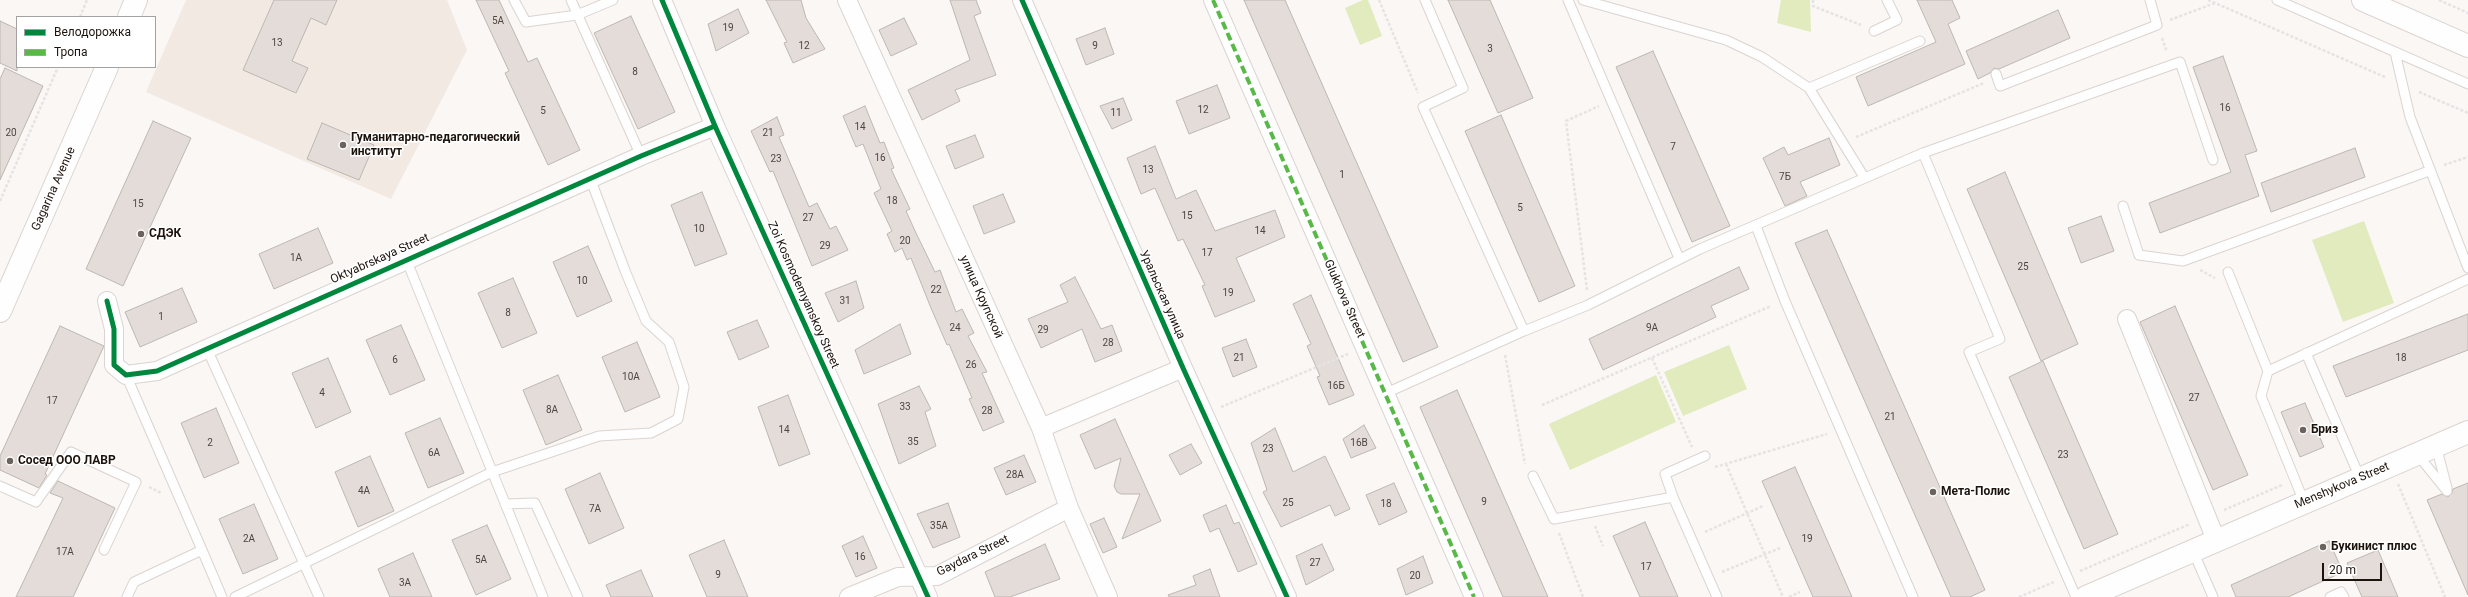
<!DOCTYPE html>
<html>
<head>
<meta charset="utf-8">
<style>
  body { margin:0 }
  #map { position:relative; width:2468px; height:597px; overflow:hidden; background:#faf7f5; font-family:Roboto,sans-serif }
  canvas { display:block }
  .legend { position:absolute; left:16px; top:16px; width:140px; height:52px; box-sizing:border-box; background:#fff; border:1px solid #a5a19e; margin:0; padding:5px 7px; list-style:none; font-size:12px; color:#1d130d }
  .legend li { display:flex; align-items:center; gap:8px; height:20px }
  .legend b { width:20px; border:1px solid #a5a19e }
  .scale { position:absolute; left:2322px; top:563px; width:60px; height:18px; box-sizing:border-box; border:2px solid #1d130d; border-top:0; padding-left:5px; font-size:12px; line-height:14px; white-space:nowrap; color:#1d130d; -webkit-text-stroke:3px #fff; paint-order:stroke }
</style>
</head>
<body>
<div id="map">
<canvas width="2468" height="597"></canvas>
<ul class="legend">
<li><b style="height:5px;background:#00873e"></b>Велодорожка</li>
<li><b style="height:5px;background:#58b947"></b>Тропа</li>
</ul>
<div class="scale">20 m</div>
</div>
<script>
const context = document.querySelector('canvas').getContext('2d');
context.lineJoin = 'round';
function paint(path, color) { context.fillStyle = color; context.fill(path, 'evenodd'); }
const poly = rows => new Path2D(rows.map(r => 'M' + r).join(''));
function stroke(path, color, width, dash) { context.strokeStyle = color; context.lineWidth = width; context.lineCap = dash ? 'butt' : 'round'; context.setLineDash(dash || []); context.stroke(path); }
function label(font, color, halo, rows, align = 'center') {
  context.font = font + ' Roboto,sans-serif'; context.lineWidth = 3; context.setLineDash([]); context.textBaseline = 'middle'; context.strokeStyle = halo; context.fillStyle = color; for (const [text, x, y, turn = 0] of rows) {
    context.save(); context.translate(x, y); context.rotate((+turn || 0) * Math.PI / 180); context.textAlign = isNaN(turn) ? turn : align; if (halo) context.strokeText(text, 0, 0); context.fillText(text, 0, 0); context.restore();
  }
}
paint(poly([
  [186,0,447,0,467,50,391,199,146,92]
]), '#f2e9e3');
paint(poly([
  [1363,0,1368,0,1382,36,1360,45,1345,8],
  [1781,0,1810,0,1811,32,1777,23],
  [2364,221,2394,303,2343,322,2312,240],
  [1729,345,1747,389,1683,416,1664,372],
  [1656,375,1676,422,1570,470,1549,424]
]), '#e2ebbd');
const building = poly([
  [274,0,337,0,326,25,311,18,292,61,308,68,296,93,243,70,274,0],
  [476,0,499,0,528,62,537,58,580,150,548,165,505,73,509,71,476,0],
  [766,0,801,0,806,18,825,49,793,63,784,43,787,42,766,0],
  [950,0,976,0,981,13,974,16,996,75,955,90,960,101,922,120,908,90,970,60,950,0],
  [1244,0,1285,0,1438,347,1403,362,1244,0],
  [1448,0,1490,0,1533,98,1498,113,1448,0],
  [1917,0,1952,0,1960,18,1948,24,1965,64,1868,106,1856,77,1936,42,1917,0],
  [738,9,749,33,716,51,708,24,738,9],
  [2058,10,2070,38,1999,69,1994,68,1990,73,1978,79,1966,51,2058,10],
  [631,16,675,112,638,129,594,33,631,16],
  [904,18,917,44,891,56,879,30,904,18],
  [0,21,17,29,17,71,0,63,0,21],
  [1105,28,1114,54,1086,65,1076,39,1105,28],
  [1653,51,1730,226,1692,242,1616,67,1653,51],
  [2223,56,2257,151,2245,155,2259,196,2160,233,2149,203,2231,172,2193,67,2223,56],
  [5,68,43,86,0,180,0,79,5,68],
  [1217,85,1230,118,1189,134,1176,101,1217,85],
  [1123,98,1132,120,1112,129,1100,106,1123,98],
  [865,106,880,143,884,142,894,168,891,169,910,209,906,211,916,233,935,272,940,270,956,312,962,309,974,333,968,336,987,372,982,373,1004,422,983,431,969,399,972,398,949,344,947,345,931,308,911,258,907,260,902,248,895,252,887,234,892,231,874,193,881,189,863,144,856,147,843,116,865,106],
  [1501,115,1575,286,1539,302,1465,131,1501,115],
  [777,117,784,135,779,137,809,207,817,203,830,229,836,226,848,250,812,266,773,171,770,172,751,131,777,117],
  [153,121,191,138,123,286,86,269,153,121],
  [322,123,374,145,359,180,307,159,322,123],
  [975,135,984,157,955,169,946,146,975,135],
  [1829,138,1840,165,1800,182,1807,196,1785,206,1763,158,1784,147,1788,155,1829,138],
  [1155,146,1176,199,1196,190,1215,231,1275,210,1285,237,1236,258,1255,301,1215,317,1202,286,1205,285,1183,239,1178,241,1155,188,1141,194,1127,158,1155,146],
  [2355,148,2365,177,2271,212,2261,183,2355,148],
  [2005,172,2078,344,2041,361,1967,189,2005,172],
  [702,192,727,254,695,266,671,205,702,192],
  [1003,194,1015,222,984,234,973,206,1003,194],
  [2101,216,2114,251,2081,263,2068,228,2101,216],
  [318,228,333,263,274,289,259,254,318,228],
  [1827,230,1985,590,1970,597,1951,597,1795,243,1827,230],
  [588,246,612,301,577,317,553,262,588,246],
  [1739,267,1749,289,1711,306,1716,317,1603,370,1589,339,1739,267],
  [1075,277,1101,329,1112,325,1122,351,1095,362,1082,329,1041,348,1028,319,1068,302,1060,285,1075,277],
  [513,278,537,333,502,348,478,293,513,278],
  [856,281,864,308,838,322,825,293,856,281],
  [182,288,197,322,140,347,125,312,182,288],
  [1311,295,1354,395,1329,405,1317,377,1320,376,1307,346,1311,344,1293,304,1311,295],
  [2175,306,2248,475,2213,490,2140,322,2175,306],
  [2468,314,2468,350,2346,397,2333,366,2468,314],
  [757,320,769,347,739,360,727,332,757,320],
  [900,324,911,354,864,374,855,350,900,324],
  [401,325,425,380,390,395,366,340,401,325],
  [60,326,104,346,45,474,47,475,39,488,0,470,0,456,60,326],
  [1246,339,1257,367,1233,377,1222,348,1246,339],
  [637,342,660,397,625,412,602,357,637,342],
  [328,358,351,412,316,428,292,373,328,358],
  [2043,361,2118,534,2084,549,2009,377,2043,361],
  [558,375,582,430,546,445,523,390,558,375],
  [919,386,931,409,925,412,936,446,899,464,878,404,919,386],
  [1457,390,1548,597,1503,597,1420,407,1457,390],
  [788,395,810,454,779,466,758,407,788,395],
  [2305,403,2324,447,2300,457,2281,412,2305,403],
  [216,408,239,463,204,478,181,423,216,408],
  [440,418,464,473,428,488,405,433,440,418],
  [1115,419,1161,521,1122,539,1140,494,1121,494,1117,492,1114,486,1121,458,1095,469,1080,435,1115,419],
  [1364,425,1376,448,1351,458,1343,439,1364,425],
  [1275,428,1293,472,1325,456,1350,509,1335,516,1330,505,1281,527,1263,492,1267,490,1251,443,1275,428],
  [1191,444,1202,463,1180,475,1169,455,1191,444],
  [1024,455,1036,482,1006,495,994,468,1024,455],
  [370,456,394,511,358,527,335,472,370,456],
  [1795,467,1852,597,1813,597,1762,481,1795,467],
  [600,473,624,528,589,544,565,489,600,473],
  [58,481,115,508,73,597,16,597,63,498,50,493,58,481],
  [1394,483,1407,512,1379,525,1366,495,1394,483],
  [2468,483,2468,595,2427,500,2442,494,2448,497,2452,493,2453,489,2468,483],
  [948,503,960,537,933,548,917,514,948,503],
  [254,504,278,559,243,574,219,519,254,504],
  [1226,505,1234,524,1239,522,1257,564,1238,572,1219,528,1210,532,1203,515,1226,505],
  [1104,518,1117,547,1103,553,1090,524,1104,518],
  [1645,522,1678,597,1640,597,1613,536,1645,522],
  [487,525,511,579,476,595,452,540,487,525],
  [863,536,877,568,856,577,842,546,863,536],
  [724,540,748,597,707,597,689,555,724,540],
  [2329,541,2343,572,2288,597,2236,597,2231,585,2329,541],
  [1045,544,1060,579,1010,597,995,597,985,572,1045,544],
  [1322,544,1334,570,1306,585,1296,556,1322,544],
  [2378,550,2398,597,2362,597,2347,563,2378,550],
  [413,553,432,597,390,597,378,569,413,553],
  [1423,556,1433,583,1406,595,1397,569,1423,556],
  [1210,569,1220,597,1169,597,1168,595,1196,585,1193,576,1210,569],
  [641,570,653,597,611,597,606,585,641,570]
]);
paint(building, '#e3dcd8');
stroke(building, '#bdb7b2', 1);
const lane = poly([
  [514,0,526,22,577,15,613,0],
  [571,0,641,156],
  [1425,0,1463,88,1423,107,1524,331,1588,305,1700,249,1923,153,2180,62,2213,160],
  [1568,0,1679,258],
  [1583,0,1726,40,1762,57,1809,88,1864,177],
  [2277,0,2468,84],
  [1874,31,1897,20,1887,0],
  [2395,52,2410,117,2468,268],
  [1996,74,2000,86,2157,25,2150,0],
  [1809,88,1920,41],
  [1923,153,2000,339,1969,352,2076,597],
  [2123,206,2139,255,2183,261,2429,171],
  [1756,226,1785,301,1913,597],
  [406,259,543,597],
  [2228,272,2268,371,2261,396,2304,502],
  [207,349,319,597],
  [2306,353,2360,478],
  [2268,371,2468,279],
  [126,375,202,550],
  [1384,394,1524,331],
  [2436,446,2447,488],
  [2417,454,2447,491],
  [1533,476,1554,519,1673,497,1717,597],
  [0,486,36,502,71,452,136,482,104,550],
  [1673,497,1665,474,1705,456],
  [505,504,535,503,578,597],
  [2193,551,2213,597],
  [127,597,134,582,202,550,222,597],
  [235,597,492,472,599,436,651,433,678,419,684,387,669,342,646,321,626,273,590,178],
  [2330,597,2341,592,2344,597]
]);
const street = poly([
  [662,0,715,126,928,597],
  [847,0,1041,428,1069,508,1108,597],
  [1022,0,1183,368,1287,597],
  [1213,0,1474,597],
  [107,301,114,329,114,365,126,375,157,371,641,156,715,126],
  [2127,319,2216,540],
  [1041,428,1183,368],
  [849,597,898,577,937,576,1069,508]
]);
const secondary = poly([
  [2363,0,2468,46],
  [129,17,136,0],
  [0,311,107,67],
  [2086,597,2468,432]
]);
stroke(lane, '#dbd4d0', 11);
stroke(street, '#dbd4d0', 20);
stroke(secondary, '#dbd4d0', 24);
stroke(poly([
  [1379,0,1418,93],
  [1813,0,1813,6,1861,25],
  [2208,0,2385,77],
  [2439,0,2468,13],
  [80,17,87,0],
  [2170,20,2215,3],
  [2162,38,2167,52],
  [2419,92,2468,113],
  [1856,137,1984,83],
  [2444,165,2468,157],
  [0,201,58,67],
  [2200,270,2215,278],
  [1587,290,1566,121,1599,106],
  [1505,355,1525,464],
  [1652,358,1692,447],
  [1542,405,1771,306],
  [1221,407,1348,354],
  [1726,464,1783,597],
  [1715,467,1827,434],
  [2398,484,2445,597],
  [149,487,161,493],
  [2224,510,2282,485],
  [1595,526,1603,546],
  [1705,532,1763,506],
  [1559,533,1583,597],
  [2080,571,2190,524],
  [1722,572,1780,548],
  [1789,597,1800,592],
  [2019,597,2054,582]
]), '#e5e3e3', 2.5, [3, 2]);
stroke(lane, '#fefefe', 9);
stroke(street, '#fefefe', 18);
stroke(secondary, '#fefefe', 22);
stroke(poly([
  [1213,0,1474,597]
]), '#58b947', 4, [8, 4]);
stroke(poly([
  [662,0,715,126,928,597],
  [1022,0,1183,368,1287,597],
  [107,301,114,329,114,365,126,375,157,371,641,156,715,126]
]), '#00873e', 5);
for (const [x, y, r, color] of [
  [343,145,4,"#6a635e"],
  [141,234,4,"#6a635e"],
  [2303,430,4,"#6a635e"],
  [10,461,4,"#6a635e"],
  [1933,492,4,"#6a635e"],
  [2323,547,4,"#6a635e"]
]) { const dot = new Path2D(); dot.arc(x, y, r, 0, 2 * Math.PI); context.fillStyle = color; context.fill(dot); stroke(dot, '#fff', 1.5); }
label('10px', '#4e4540', null, [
  ["5А",498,21],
  ["19",728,28],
  ["13",277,43],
  ["12",804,46],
  ["9",1095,46],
  ["3",1490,49],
  ["8",635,72],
  ["16",2225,108],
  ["12",1203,110],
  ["5",543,111],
  ["11",1116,113],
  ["14",860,127],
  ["20",11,133],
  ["21",768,133],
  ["7",1673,147],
  ["16",880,158],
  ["23",776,159],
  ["13",1148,170],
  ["1",1342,175],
  ["7Б",1785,177],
  ["18",892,201],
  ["15",138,204],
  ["5",1520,208],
  ["15",1187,216],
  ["27",808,218],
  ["10",699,229],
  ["14",1260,231],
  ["20",905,241],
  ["29",825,246],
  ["17",1207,253],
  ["1А",296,258],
  ["25",2023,267],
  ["10",582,281],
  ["22",936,290],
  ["19",1228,293],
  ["31",845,301],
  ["8",508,313],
  ["1",161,317],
  ["24",955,328],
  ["9А",1652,328],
  ["29",1043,330],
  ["28",1108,343],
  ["21",1239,358],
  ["18",2401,358],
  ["6",395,360],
  ["26",971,365],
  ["10А",631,377],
  ["16Б",1336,386],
  ["4",322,393],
  ["27",2194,398],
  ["17",52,401],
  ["33",905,407],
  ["8А",552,410],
  ["28",987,411],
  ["21",1890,417],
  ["14",784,430],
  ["35",913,442],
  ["2",210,443],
  ["16В",1359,443],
  ["23",1268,449],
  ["6А",434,453],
  ["23",2063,455],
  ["28А",1015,475],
  ["4А",364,491],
  ["9",1484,502],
  ["25",1288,503],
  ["18",1386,504],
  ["7А",595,509],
  ["35А",939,526],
  ["2А",249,539],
  ["19",1807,539],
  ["17А",65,552],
  ["16",860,557],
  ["5А",481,560],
  ["27",1315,563],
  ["17",1646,567],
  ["9",718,575],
  ["20",1415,576],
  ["3А",405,583]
]);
label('bold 12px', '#1d130d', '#fff', [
  ["Гуманитарно-педагогический",351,138],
  ["институт",351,152],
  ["СДЭК",149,234],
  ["Бриз",2311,430],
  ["Сосед ООО ЛАВР",18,461],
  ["Мета-Полис",1941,492],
  ["Букинист плюс",2331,547]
], 'left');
label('12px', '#1d130d', '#fff', [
  ["Gagarina Avenue",54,189,-66],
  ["Oktyabrskaya Street",380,259,-24],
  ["Zoi Kosmodemyanskoy Street",803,295,66],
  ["Уральская улица",1162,295,66],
  ["улица Крупской",981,297,66],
  ["Glukhova Street",1344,299,66],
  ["Menshykova Street",2342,486,-23],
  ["Gaydara Street",973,556,-26]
]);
</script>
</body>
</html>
